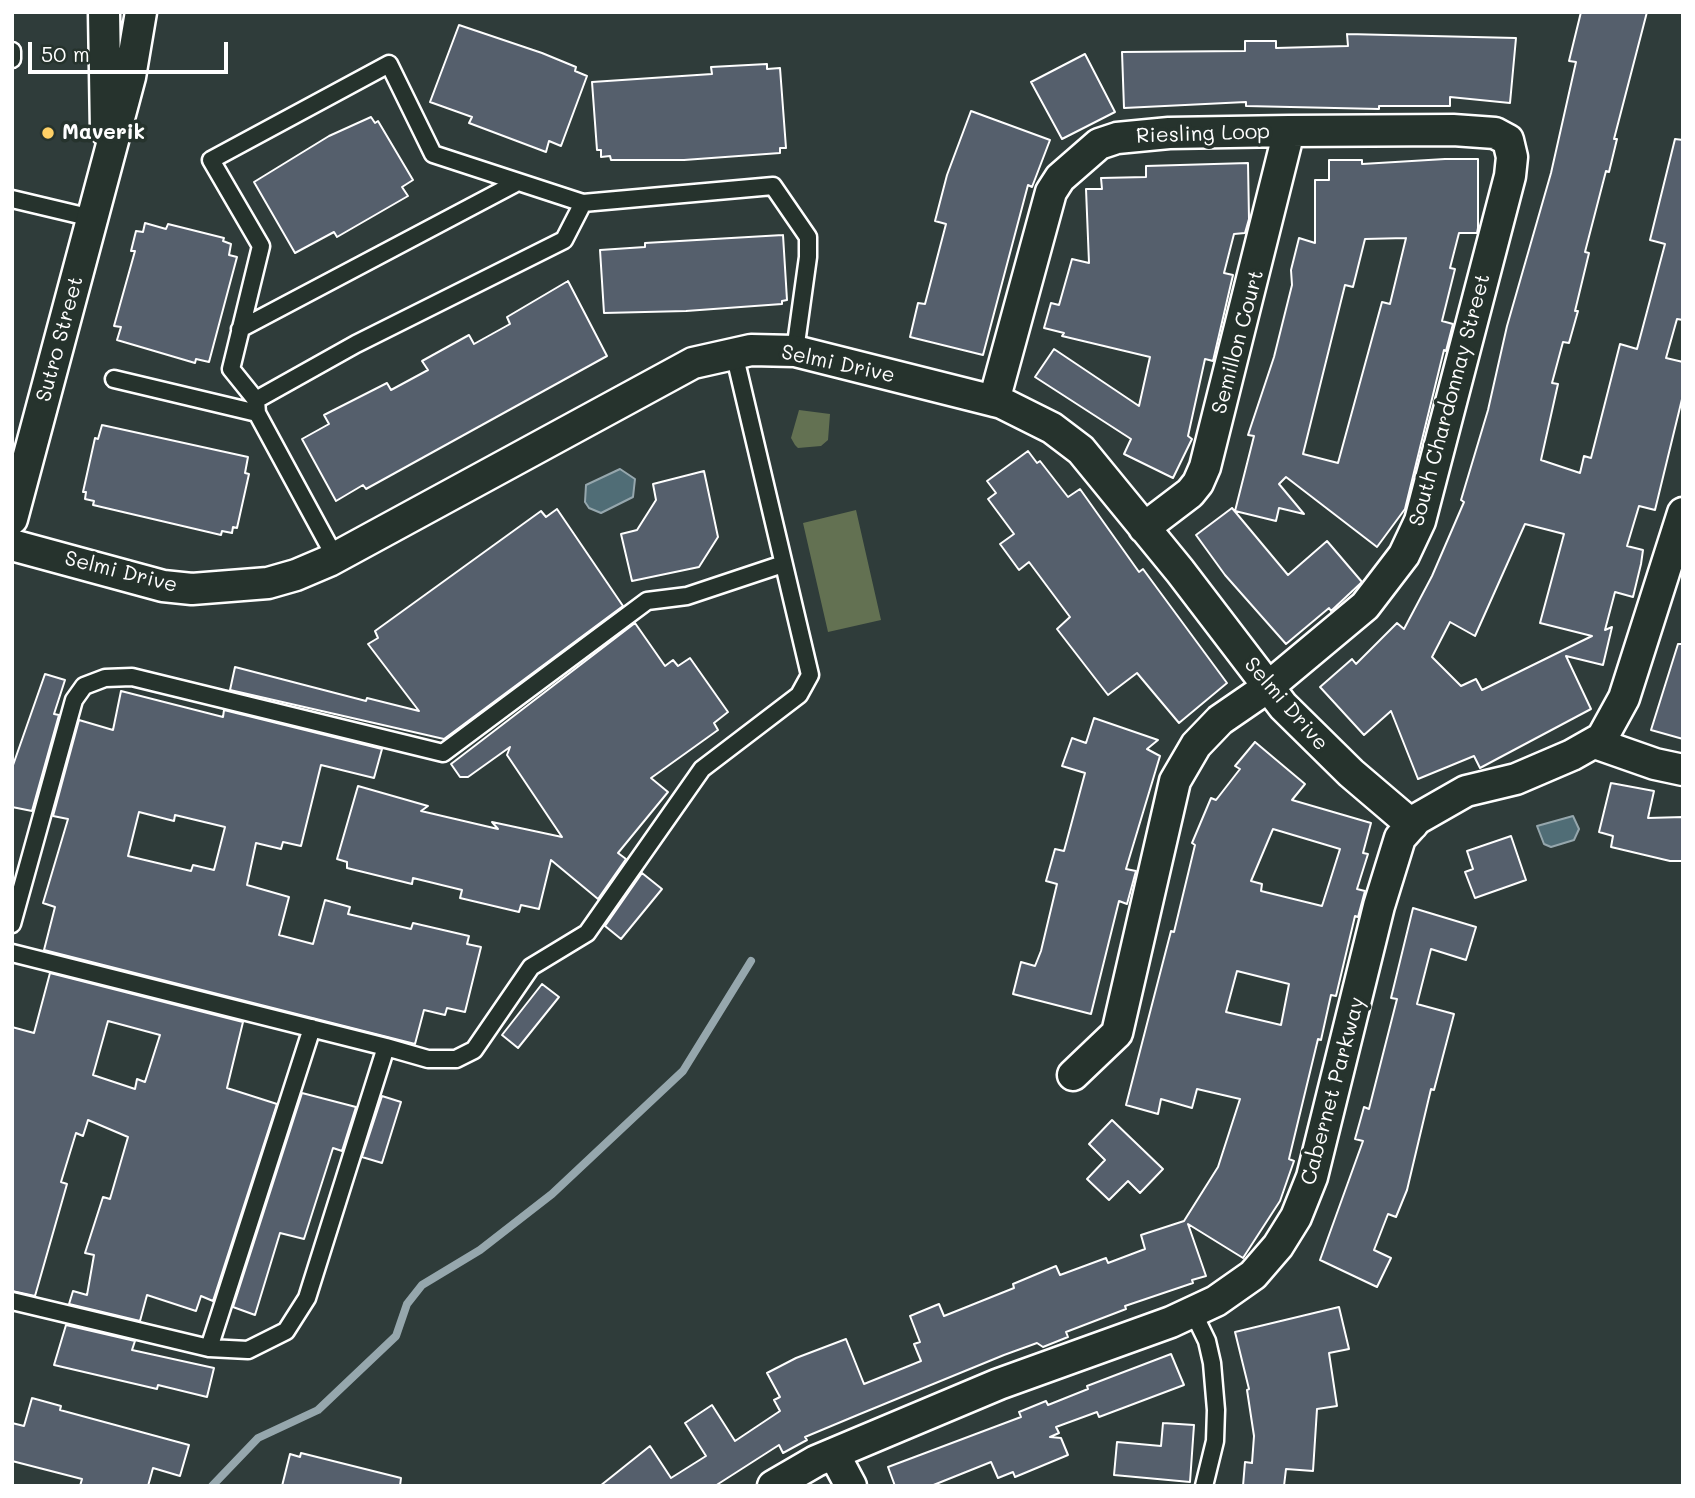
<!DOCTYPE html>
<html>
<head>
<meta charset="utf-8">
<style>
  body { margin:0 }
  #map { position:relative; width:1695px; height:1498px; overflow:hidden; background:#2f3c3a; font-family:Mali,sans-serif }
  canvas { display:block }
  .frame { position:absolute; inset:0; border:14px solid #fff; pointer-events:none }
  .scale { position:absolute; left:28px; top:42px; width:200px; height:32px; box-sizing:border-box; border:4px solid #fff; border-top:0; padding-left:9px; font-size:21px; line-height:24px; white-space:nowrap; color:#fff; -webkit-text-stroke:5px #26332d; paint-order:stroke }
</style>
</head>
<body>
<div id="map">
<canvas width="1695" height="1498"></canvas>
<div class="frame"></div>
<div class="scale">50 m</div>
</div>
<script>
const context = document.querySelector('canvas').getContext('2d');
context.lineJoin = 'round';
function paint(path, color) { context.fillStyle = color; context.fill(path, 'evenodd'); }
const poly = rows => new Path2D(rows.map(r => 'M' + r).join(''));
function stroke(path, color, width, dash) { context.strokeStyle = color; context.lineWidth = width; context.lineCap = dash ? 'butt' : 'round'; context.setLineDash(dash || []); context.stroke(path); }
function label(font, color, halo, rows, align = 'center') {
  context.font = font + ' Mali,sans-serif'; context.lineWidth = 7; context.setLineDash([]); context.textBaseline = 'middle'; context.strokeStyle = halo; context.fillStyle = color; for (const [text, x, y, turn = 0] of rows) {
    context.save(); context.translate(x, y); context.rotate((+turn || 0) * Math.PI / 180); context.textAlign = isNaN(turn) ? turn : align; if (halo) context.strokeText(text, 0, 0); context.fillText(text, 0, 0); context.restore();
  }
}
paint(poly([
  [799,410,830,414,828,440,821,446,798,448,795,445,791,438],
  [856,510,881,620,828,632,803,523]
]), '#637152');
const water = poly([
  [620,469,635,479,633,497,601,513,589,508,585,502,586,485,620,469],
  [1573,816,1579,829,1574,840,1551,847,1544,844,1537,826,1573,816]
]);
paint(water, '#506d76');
stroke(water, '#96a7ad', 2);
stroke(poly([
  [212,1486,258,1438,318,1410,396,1336,407,1304,422,1285,480,1250,552,1194,683,1071,751,961]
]), '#96a7ad', 8);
const building = poly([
  [1581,12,1647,12,1614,139,1617,139,1609,172,1606,171,1585,252,1589,253,1575,311,1578,311,1569,343,1563,342,1552,383,1558,384,1541,460,1580,473,1584,456,1591,458,1620,344,1637,349,1665,244,1650,240,1675,139,1683,140,1683,320,1677,319,1666,358,1683,362,1683,395,1655,510,1639,506,1627,546,1643,550,1641,564,1633,597,1615,592,1605,630,1612,627,1603,665,1566,656,1591,709,1480,768,1474,756,1418,779,1391,711,1364,735,1320,687,1352,659,1356,664,1397,623,1404,629,1432,576,1464,502,1461,500,1488,410,1507,326,1551,173,1576,62,1569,61,1581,12],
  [1525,524,1564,534,1540,623,1592,636,1482,690,1476,679,1461,686,1432,657,1450,622,1475,636,1525,524],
  [459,25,542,53,576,67,575,71,587,76,561,146,549,141,546,152,469,123,472,117,430,102,459,25],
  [1347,34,1516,38,1510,103,1450,97,1450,106,1379,106,1379,109,1246,106,1246,102,1124,108,1122,52,1245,51,1245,41,1276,41,1276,48,1348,46,1347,34],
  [1085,54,1115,112,1062,139,1031,82,1085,54],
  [767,64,767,69,780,68,786,148,780,148,780,153,684,160,611,160,610,156,601,157,601,150,597,150,592,82,712,74,711,67,767,64],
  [971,111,1050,140,1032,187,1028,185,983,355,910,337,918,303,925,304,946,224,935,221,947,175,971,111],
  [371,117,375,123,378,121,413,180,402,187,408,196,337,237,334,232,295,253,254,182,329,136,371,117],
  [1445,159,1478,159,1478,228,1477,233,1459,233,1450,268,1455,269,1442,321,1453,324,1446,351,1444,350,1405,509,1377,547,1286,477,1279,484,1304,514,1279,508,1276,521,1235,511,1254,436,1248,435,1274,357,1292,285,1291,270,1299,238,1315,243,1315,180,1329,180,1329,160,1362,160,1362,164,1445,159],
  [1406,238,1390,304,1382,302,1338,463,1303,454,1345,285,1353,287,1365,239,1406,238],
  [1248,163,1249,219,1245,233,1234,234,1224,273,1233,275,1213,361,1205,359,1188,436,1192,439,1173,478,1124,454,1131,439,1035,377,1054,349,1139,406,1150,357,1062,336,1064,333,1044,328,1051,303,1059,305,1072,259,1089,263,1086,189,1102,189,1101,178,1146,177,1146,166,1248,163],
  [145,223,166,229,168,224,224,238,223,241,231,244,229,255,237,257,209,362,196,359,195,363,117,340,121,327,114,326,135,251,131,251,136,231,143,232,145,223],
  [783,235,787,300,782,301,782,304,686,311,604,313,600,250,645,247,645,243,783,235],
  [568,281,607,356,366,489,363,485,336,501,302,439,329,424,324,415,387,383,391,390,428,370,422,361,469,335,474,344,510,324,507,317,568,281],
  [102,425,248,457,245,473,249,474,237,528,233,527,232,533,222,531,221,535,93,505,94,501,85,499,86,492,83,492,95,438,98,439,102,425],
  [1028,451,1037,463,1040,461,1068,497,1080,489,1139,572,1143,569,1227,683,1179,723,1137,673,1108,695,1057,629,1070,617,1029,562,1019,570,1000,544,1014,534,988,499,996,493,987,481,1028,451],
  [704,471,718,537,699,567,632,581,621,534,637,530,656,500,653,484,704,471],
  [1232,508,1288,575,1327,541,1362,582,1331,611,1329,608,1286,644,1225,575,1196,535,1232,508],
  [557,509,623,606,444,739,230,690,235,667,366,701,367,698,419,711,368,644,378,638,375,631,541,511,546,517,557,509],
  [635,623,665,666,673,660,678,666,690,658,728,712,714,723,718,730,651,778,668,792,618,853,626,859,598,899,551,860,539,909,521,905,519,912,460,898,462,890,413,878,412,884,347,868,347,862,337,859,358,786,428,806,421,811,498,829,492,822,562,837,507,755,510,747,468,777,460,777,451,764,635,623],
  [1678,644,1683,644,1683,739,1651,730,1678,644],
  [45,674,65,680,54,714,59,715,32,811,12,807,12,768,45,674],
  [121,691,223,717,224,710,382,749,374,778,321,765,301,846,283,842,281,849,256,843,247,885,289,897,279,935,313,944,325,900,350,907,348,914,411,929,413,923,469,936,467,944,481,947,465,1012,447,1008,445,1015,424,1010,415,1044,44,950,55,907,43,903,68,819,53,816,79,720,113,730,121,691],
  [139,812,174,821,175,815,225,827,214,870,193,865,191,871,128,856,139,812],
  [1094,718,1158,740,1147,749,1160,756,1126,869,1136,871,1127,904,1119,901,1091,1014,1013,994,1021,962,1035,966,1041,951,1057,884,1046,881,1055,849,1064,851,1085,773,1062,766,1072,738,1086,743,1094,718],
  [1255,742,1305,784,1292,800,1371,823,1363,853,1368,854,1357,889,1365,891,1358,917,1355,916,1336,996,1331,995,1321,1040,1318,1039,1289,1159,1294,1161,1280,1201,1243,1258,1188,1224,1206,1276,1192,1280,1193,1283,1125,1306,1126,1309,1066,1332,1068,1337,1043,1347,1037,1343,1004,1355,860,1414,805,1437,807,1440,783,1453,779,1445,715,1486,600,1486,650,1446,671,1478,706,1456,685,1423,712,1405,735,1441,780,1411,774,1400,780,1397,767,1373,796,1358,846,1339,864,1384,921,1361,914,1344,920,1342,910,1316,939,1304,944,1316,1014,1288,1013,1284,1056,1266,1060,1275,1106,1258,1108,1263,1145,1249,1141,1235,1184,1221,1218,1167,1240,1099,1197,1089,1192,1108,1161,1099,1158,1114,1126,1105,1171,931,1174,932,1195,845,1192,843,1211,798,1216,800,1240,769,1235,766,1255,742],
  [1273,829,1340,849,1322,906,1261,891,1262,884,1251,881,1273,829],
  [1237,971,1289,984,1281,1025,1226,1012,1237,971],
  [1611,783,1654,791,1648,818,1683,817,1683,861,1670,861,1611,847,1613,836,1599,832,1611,783],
  [1511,836,1526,880,1475,898,1465,872,1473,869,1467,851,1511,836],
  [642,873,662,889,621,939,605,926,642,873],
  [1413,908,1476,927,1466,960,1431,949,1417,1004,1454,1014,1434,1090,1431,1089,1407,1190,1396,1217,1388,1214,1374,1250,1391,1258,1377,1287,1320,1260,1363,1141,1355,1139,1364,1107,1369,1109,1397,999,1391,998,1413,908],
  [50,973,243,1022,227,1088,277,1104,213,1301,201,1296,196,1311,147,1295,140,1321,69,1304,73,1291,87,1295,94,1255,85,1253,103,1197,110,1199,128,1137,88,1120,83,1136,76,1133,61,1182,67,1184,35,1296,12,1291,12,1027,34,1033,50,973],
  [108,1021,160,1035,145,1082,137,1079,135,1089,93,1075,108,1021],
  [542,984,559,997,518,1048,502,1035,542,984],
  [302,1093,356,1107,342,1151,333,1148,304,1239,280,1233,255,1315,233,1307,302,1093],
  [382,1096,401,1102,382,1163,362,1157,382,1096],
  [1112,1120,1163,1169,1140,1193,1128,1181,1109,1200,1087,1179,1105,1160,1089,1144,1112,1120],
  [1339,1307,1349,1349,1329,1353,1337,1406,1317,1409,1313,1471,1286,1469,1284,1486,1243,1486,1245,1462,1252,1463,1254,1436,1247,1390,1249,1389,1235,1332,1339,1307],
  [66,1325,135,1341,132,1350,214,1368,207,1397,158,1385,157,1389,54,1365,66,1325],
  [1171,1354,1184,1385,1099,1417,1097,1412,1056,1427,1059,1433,1050,1437,1061,1438,1068,1455,1015,1477,1013,1472,998,1478,991,1462,931,1486,895,1486,888,1467,1021,1417,1019,1412,1046,1401,1048,1405,1088,1389,1087,1386,1171,1354],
  [32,1398,61,1406,60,1410,189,1445,180,1476,153,1468,148,1486,80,1486,82,1479,12,1461,12,1423,24,1426,32,1398],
  [1163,1423,1194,1425,1190,1482,1114,1475,1117,1442,1161,1446,1163,1423],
  [301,1453,401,1478,400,1486,282,1486,290,1454,300,1457,301,1453]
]);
paint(building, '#555f6c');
stroke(building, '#fff', 2);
const service = poly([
  [12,51,12,59],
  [12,199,92,218],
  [240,329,518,182],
  [114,379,257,413],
  [256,400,231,369,261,246,211,160,389,64,433,154,583,203],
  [335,557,257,413,256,400,356,344,564,240,583,203,773,186,808,237,808,257,795,351],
  [12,924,74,700,84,686,105,678,132,677,443,753,647,601,687,596,783,564],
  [12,953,386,1047],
  [12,1301,209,1348,248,1350,286,1331,307,1298,386,1047,428,1059,456,1059,474,1050,531,967,587,933,702,769,799,695,810,675,734,353],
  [1193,1312,1207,1341,1212,1363,1216,1410,1215,1441,1204,1486],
  [209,1348,312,1028]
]);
const minor = poly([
  [104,12,106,131],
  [994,401,1051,192,1060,178,1099,144,1117,138,1169,133,1289,131,1453,130,1495,133,1508,140,1512,157,1510,176,1420,521,1404,555,1365,606,1268,687,1220,720,1196,745,1175,781,1117,1033,1073,1075],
  [12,519,130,77,141,12],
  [1144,528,1190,493,1198,483,1205,467,1289,131],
  [12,545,163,586,192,589,268,583,296,575,329,561,693,363,751,350,795,351,1002,403,1052,428,1081,450,1180,571,1283,706,1351,773,1412,825],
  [1595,743,1655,764,1683,770],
  [834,1454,851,1486],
  [773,1486,816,1461,999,1384,1171,1322,1216,1301,1253,1275,1278,1246,1296,1217,1312,1177,1379,906,1400,838,1417,819,1466,791,1516,779,1572,755,1602,738,1624,698,1683,513]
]);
stroke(service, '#fff', 21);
stroke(minor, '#fff', 35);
stroke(service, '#26332d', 16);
stroke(minor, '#26332d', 30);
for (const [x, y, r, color] of [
  [48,133,7,"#ffd166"]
]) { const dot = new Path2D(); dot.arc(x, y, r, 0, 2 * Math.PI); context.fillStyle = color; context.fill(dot); stroke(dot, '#26332d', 2.5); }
label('bold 21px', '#fff', '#26332d', [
  ["Maverik",62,133]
], 'left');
label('21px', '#fff', '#26332d', [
  ["Riesling Loop",1203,134,-2],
  ["Sutro Street",60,339,-75],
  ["Semillon Court",1238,342,-75],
  ["Selmi Drive",838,364,12],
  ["South Chardonnay Street",1450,400,-75],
  ["Selmi Drive",121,572,14],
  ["Selmi Drive",1286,704,49],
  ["Cabernet Parkway",1333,1091,-75]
]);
</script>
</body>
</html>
